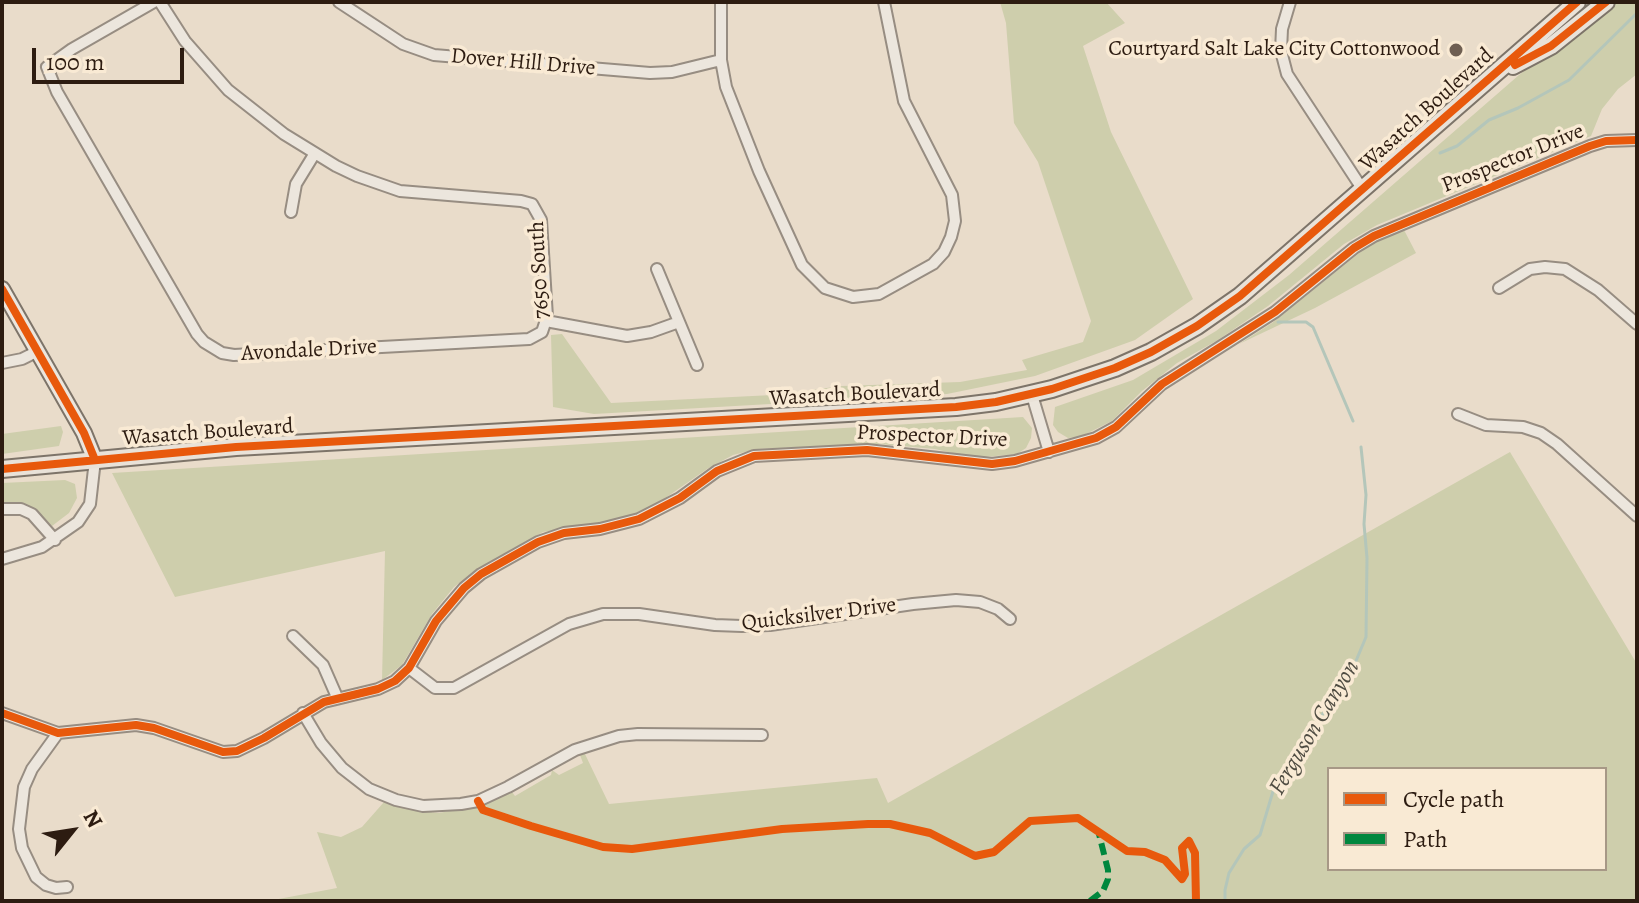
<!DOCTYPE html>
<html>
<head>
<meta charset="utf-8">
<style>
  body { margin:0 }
  #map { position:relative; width:1639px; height:903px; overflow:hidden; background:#e9dcca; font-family:Alegreya,serif }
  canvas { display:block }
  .frame { position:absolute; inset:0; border:4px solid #2d1c11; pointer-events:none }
  .legend { position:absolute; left:1327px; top:767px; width:280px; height:104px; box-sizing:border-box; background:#f9ead4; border:2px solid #a79886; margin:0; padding:10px 14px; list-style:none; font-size:24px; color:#2d1c11 }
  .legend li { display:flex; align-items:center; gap:16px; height:40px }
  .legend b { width:40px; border:2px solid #a79886 }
  .north { position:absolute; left:32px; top:791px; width:80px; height:80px; -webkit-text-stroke:6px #f9ead4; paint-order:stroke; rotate:60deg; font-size:22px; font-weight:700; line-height:32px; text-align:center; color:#2d1c11 }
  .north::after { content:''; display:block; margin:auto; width:28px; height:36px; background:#2d1c11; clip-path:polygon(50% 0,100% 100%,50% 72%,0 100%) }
  .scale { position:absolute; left:32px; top:48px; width:152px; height:36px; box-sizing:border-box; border:4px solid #2d1c11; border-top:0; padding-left:10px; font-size:24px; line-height:28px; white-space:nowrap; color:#2d1c11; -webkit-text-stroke:6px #f9ead4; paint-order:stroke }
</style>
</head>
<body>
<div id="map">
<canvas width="1639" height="903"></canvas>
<div class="frame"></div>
<ul class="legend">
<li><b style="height:10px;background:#e8590c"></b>Cycle path</li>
<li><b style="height:10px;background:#00873e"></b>Path</li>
</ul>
<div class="north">N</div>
<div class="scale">100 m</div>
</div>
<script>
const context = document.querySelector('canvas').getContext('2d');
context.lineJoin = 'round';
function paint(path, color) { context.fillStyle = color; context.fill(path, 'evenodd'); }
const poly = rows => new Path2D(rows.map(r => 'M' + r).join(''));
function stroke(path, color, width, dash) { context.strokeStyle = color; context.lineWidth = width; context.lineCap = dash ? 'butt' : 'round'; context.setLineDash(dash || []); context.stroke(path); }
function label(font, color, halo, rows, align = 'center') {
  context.font = font + ' Alegreya,serif'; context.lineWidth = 7; context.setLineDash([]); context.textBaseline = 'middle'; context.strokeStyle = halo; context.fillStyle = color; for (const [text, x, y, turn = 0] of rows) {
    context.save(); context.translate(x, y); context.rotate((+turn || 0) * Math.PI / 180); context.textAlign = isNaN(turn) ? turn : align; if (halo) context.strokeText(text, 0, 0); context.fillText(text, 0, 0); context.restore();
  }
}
paint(poly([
  [1000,2,1106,2,1125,23,1083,46,1111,132,1193,299,1135,340,1035,376,947,394,594,414,553,407,551,335,562,334,611,403,773,395,842,386,960,382,1027,370,1022,360,1083,342,1091,321,1038,162,1014,123,1006,23],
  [1614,2,1637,2,1637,74,1618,89,1602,109,1591,136,1377,225,1344,244,1268,306,1218,340,1177,363,1142,391,1112,421,1080,437,1068,438,1058,432,1053,425,1055,407,1133,380,1216,331,1289,275,1519,75],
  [1404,230,1416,253,1315,308,1239,344,1272,323,1369,245],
  [1023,417,1032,428,1031,438,1026,448,1017,454,974,458,935,449,879,444,757,449,733,455,707,469,651,508,622,519,543,532,475,570,454,587,432,614,402,665,382,680,385,551,175,597,112,473],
  [61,426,63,432,59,446,2,454,2,434],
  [1510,452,1637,664,1637,901,268,901,337,888,317,832,341,837,362,827,384,802,413,810,439,813,485,804,512,792,515,796,551,775,552,770,559,775,583,763,580,755,584,752,609,804,877,778,888,803],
  [1329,769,1605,769,1605,869,1329,869],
  [65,480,75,484,77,498,69,513,52,526,38,512,26,505,2,504,2,483]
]), '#ceceac');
stroke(poly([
  [1440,153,1457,146,1489,120,1518,108,1569,80,1637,13],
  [1278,322,1306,322,1313,327,1353,421],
  [1225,901,1225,890,1229,873,1244,849,1260,835,1274,788,1353,668,1366,637,1367,558,1364,524,1366,495,1361,447]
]), '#b4c6ba', 3);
const minor = poly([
  [154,2,72,49,47,67,57,92,197,334,204,342,222,353,234,355,529,339,542,332,547,317,541,220,532,204,521,201,400,191,357,176,336,166,284,134,228,90,185,41,160,2],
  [339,2,403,44,434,55,650,73,672,72,721,60],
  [721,2,721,60,726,87,759,171,802,265,825,288,853,297,879,294,933,264,944,252,951,237,955,221,952,195,904,101,884,2],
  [1290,2,1282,29,1281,51,1287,74,1363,190],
  [291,212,296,184,315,153],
  [657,269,697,365],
  [1499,288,1530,269,1545,267,1565,269,1598,290,1637,324],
  [546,321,627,336,651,332,679,322],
  [2,363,22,359,38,351],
  [1032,395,1049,452],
  [1458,414,1486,425,1523,427,1541,433,1557,444,1637,516],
  [2,509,21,509,32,514,55,540],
  [2,559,42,547,78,522,90,504,95,460],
  [293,636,323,665,337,697],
  [409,668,435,688,454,688,569,624,603,614,639,614,715,625,742,626,770,625,913,604,956,600,980,602,998,609,1010,619],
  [2,713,58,733,136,725,154,728,223,752,237,751,264,738,324,702,378,689,395,681,409,668,436,621,464,588,481,574,538,542,564,533,600,529,639,519,680,498,717,471,754,456,867,450,992,464,1015,461,1096,438,1116,427,1162,384,1275,312,1354,248,1374,236,1590,146,1606,141,1637,140],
  [303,713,321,743,342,768,369,789,396,800,423,806,461,804,478,801,508,787,575,750,619,736,638,734,762,735],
  [58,733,32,769,24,787,19,829,22,848,36,877,46,885,56,888,67,887]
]);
const secondary = poly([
  [2,289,84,433,95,460]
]);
const primary = poly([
  [1513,66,1551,46,1606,2],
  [2,469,236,447,956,407,996,402,1052,389,1115,368,1151,352,1197,326,1240,296,1577,2]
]);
stroke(minor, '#978d82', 14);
stroke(secondary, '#7d7469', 18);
stroke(primary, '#7d7469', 20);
stroke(minor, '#ece6dd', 10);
stroke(secondary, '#ece6dd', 14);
stroke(primary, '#e9e2d8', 16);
stroke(poly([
  [1090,901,1103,891,1108,879,1108,870,1099,834]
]), '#00873e', 6, [12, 6]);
stroke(poly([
  [1515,65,1551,46,1606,2],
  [2,289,84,433,95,460],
  [2,469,236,447,956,407,996,402,1052,389,1115,368,1151,352,1197,326,1240,296,1577,2],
  [2,713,58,733,136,725,154,728,223,752,237,751,264,738,324,702,378,689,395,681,409,668,436,621,464,588,481,574,538,542,564,533,600,529,639,519,680,498,717,471,754,456,867,450,992,464,1015,461,1096,438,1116,427,1162,384,1275,312,1354,248,1374,236,1590,146,1606,141,1637,140],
  [478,801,483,810,531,826,603,847,632,849,782,829,868,824,890,824,930,833,975,856,994,852,1030,821,1078,818,1127,851,1145,852,1165,860,1182,879,1185,874,1182,848,1189,841,1195,853,1196,901]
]), '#e8590c', 8);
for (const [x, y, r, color] of [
  [1456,50,8,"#6f5f52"]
]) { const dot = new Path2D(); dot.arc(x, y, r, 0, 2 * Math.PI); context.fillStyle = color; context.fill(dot); stroke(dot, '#f9ead4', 3); }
label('22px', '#2d1c11', '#f9ead4', [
  ["Courtyard Salt Lake City Cottonwood",1440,50]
], 'right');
label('22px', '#2d1c11', '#f9ead4', [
  ["Dover Hill Drive",523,63,5],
  ["Wasatch Boulevard",1427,110,-42],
  ["Prospector Drive",1513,159,-22],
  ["7650 South",540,270,-93],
  ["Avondale Drive",309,351,-3],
  ["Wasatch Boulevard",855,395,-3],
  ["Wasatch Boulevard",208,433,-4],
  ["Prospector Drive",932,437,3],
  ["Quicksilver Drive",819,615,-7]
]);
label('italic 24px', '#4f4c42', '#f9ead4', [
  ["Ferguson Canyon",1315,728,-59]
]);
</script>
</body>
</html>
